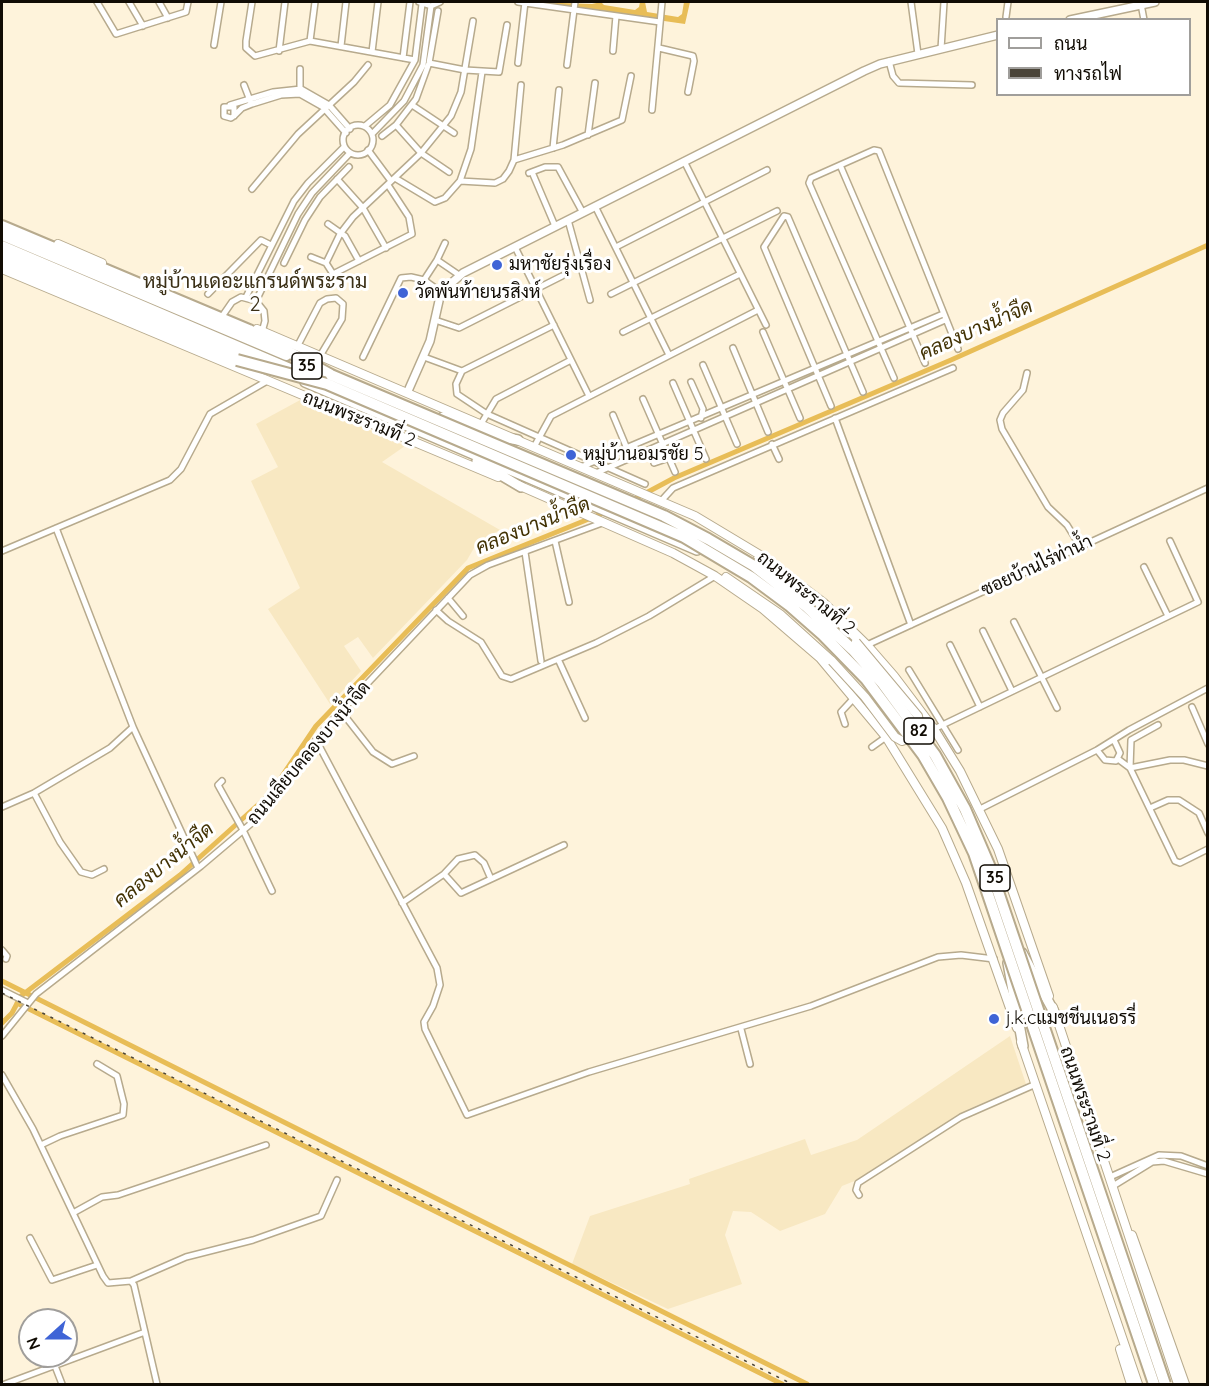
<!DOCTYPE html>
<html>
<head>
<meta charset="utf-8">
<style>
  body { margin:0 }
  #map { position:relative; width:1209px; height:1386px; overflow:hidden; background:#fef3db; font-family:Quicksand,Sarabun,sans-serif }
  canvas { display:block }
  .frame { position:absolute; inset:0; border:3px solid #110c04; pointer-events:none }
  .legend { position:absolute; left:996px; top:18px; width:195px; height:78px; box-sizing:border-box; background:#fff; border:2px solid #a09e9b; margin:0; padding:8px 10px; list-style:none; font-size:18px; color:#110c04 }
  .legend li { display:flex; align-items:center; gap:12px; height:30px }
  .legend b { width:30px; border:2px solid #a09e9b }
  .north { position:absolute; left:18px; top:1308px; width:60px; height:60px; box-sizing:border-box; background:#fff; border:2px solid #a09e9b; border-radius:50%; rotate:249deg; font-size:16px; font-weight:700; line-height:24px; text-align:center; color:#110c04 }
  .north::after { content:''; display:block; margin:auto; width:21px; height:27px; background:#3f64d6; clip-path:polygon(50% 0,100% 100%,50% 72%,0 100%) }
</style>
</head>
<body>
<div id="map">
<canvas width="1209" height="1386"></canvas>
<div class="frame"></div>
<ul class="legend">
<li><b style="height:8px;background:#fff"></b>ถนน</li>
<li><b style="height:8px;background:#4b4539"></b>ทางรถไฟ</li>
</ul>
<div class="north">N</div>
</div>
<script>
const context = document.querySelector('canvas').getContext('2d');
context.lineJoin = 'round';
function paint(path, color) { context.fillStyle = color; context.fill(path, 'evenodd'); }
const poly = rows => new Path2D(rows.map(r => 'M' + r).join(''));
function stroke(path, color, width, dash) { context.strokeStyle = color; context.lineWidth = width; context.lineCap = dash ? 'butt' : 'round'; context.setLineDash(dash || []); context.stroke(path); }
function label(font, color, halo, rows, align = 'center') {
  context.font = font + ' Quicksand,Sarabun,sans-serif'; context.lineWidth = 6; context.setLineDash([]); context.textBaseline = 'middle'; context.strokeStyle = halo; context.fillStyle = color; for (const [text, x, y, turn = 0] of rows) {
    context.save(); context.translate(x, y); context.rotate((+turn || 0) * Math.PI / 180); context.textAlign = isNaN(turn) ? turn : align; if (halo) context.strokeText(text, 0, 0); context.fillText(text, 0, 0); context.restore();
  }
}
paint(poly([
  [302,399,405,446,382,462,500,530,478,541,467,560,373,658,358,637,344,646,361,671,330,704,268,609,300,588,251,481,278,467,256,424],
  [1010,1036,1026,1084,969,1109,892,1159,887,1168,842,1186,825,1214,780,1231,751,1212,733,1211,725,1235,742,1284,668,1309,572,1264,590,1216,690,1184,689,1179,805,1139,811,1155,857,1140]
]), '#f8e8c2');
paint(poly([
  [532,2,592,4,601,2,604,5,635,10,639,7,640,2,645,2,647,12,678,17,682,14,684,2,690,2,685,24]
]), '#e8bd57');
stroke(poly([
  [631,501,674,478,951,360,1208,245],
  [2,981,807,1384],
  [17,1003,782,1384],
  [2,1023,12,1013,21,996,180,875,270,794,316,726,468,568,606,512]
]), '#e8bd57', 5);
const minor = poly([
  [97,2,116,34,186,12,188,2],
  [129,2,143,26],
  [159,2,168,18],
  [252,2,246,41,246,48,255,56,310,41,415,60],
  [419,2,431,6,440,2],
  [518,2,660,22],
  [911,2,918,54],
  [1141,4,1144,20],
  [1006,17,1008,2],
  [310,41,315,2],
  [214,45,221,2],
  [341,46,346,2],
  [659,48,693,56,694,61,688,92],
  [941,49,944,2],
  [279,51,285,2],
  [613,51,616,16],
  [372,52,378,2],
  [403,58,410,2],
  [889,61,893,76,899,83,972,85],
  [429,63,465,70,499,72,507,25],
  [518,63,525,2],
  [567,65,575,2],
  [300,69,300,92],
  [244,85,251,103],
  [230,105,273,92,301,89,329,105,350,129],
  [412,105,454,133],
  [652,110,662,2],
  [234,116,234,107,224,107,224,116,231,118,234,116,242,108,252,104,281,95,300,94,323,107,346,133],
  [396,125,421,153,449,172],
  '343 140a15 15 0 1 1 30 0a15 15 0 1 1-30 0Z',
  [365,126,390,105,415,60,422,4],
  [372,134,404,101,423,65,431,6],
  [588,135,595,83],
  [382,136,396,125,416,99,429,63,438,11],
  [553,148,559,90],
  [368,150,391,181],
  [514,160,563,145,622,120,631,76],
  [684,161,766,325],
  [840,165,925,363],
  [532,172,555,226],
  [529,173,545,167,558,167,583,213],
  [395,178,435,202,445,198,460,181,471,149,482,72],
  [337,179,363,208,386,248],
  [460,181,495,183,503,179,509,171,514,160,521,85],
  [252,189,298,134,354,82,368,65],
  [595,206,669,355],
  [568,220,590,300],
  [328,224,345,236,359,261],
  [515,247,589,396],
  [616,247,767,170],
  [311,257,326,263,333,274,412,234,409,217,388,185],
  [437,260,445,243],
  [284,263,305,220,320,197,349,167],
  [326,263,340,234,353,217,421,153,451,116,461,92,473,21],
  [424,280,441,292],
  [208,294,261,240,271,245],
  [611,294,777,211],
  [246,297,294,201,308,183,344,147],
  [256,301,298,214,312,193,350,153],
  [223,315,232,302,241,297,256,301,264,311,265,321,262,332],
  [435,320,459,328,562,276],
  [623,332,740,274],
  [763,332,800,418],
  [297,347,320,303,327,299,336,298,343,304,342,319,320,356],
  [733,348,768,432],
  [363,357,401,278,411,277,424,280,437,260,459,275],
  [424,357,462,371,554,325],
  [703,365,737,444],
  [462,371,456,384,457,394,487,414,645,484],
  [1027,373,1023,390,1003,413,1000,420,1002,429,1048,507,1067,525,1080,546],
  [894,378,809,183,811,178,874,150,879,151,958,349],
  [691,382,703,409,701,418],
  [673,383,706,459],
  [643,399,675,472],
  [831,406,764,247,784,216,788,217,863,392],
  [613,415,628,451],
  [835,418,911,625],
  [481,424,496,399,571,360],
  [772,444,779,459],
  [534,447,551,416,758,310],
  [654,463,669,458],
  [581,467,943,314],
  [596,473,945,320],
  [662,500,673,488,953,368],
  [56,528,133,727,198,868],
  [555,541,569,602],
  [2,551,170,480,181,469,210,414,267,381],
  [525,552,541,661],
  [1144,567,1168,616],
  [448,598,463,616],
  [436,610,448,621,481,642,502,676,511,679,596,643,649,616,715,576],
  [1014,622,1057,708],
  [983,631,1012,691],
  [867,645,1208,488],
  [950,645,980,707],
  [558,659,585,718],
  [909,670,958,750],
  [1192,707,1208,744],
  [341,711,373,752,392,764,414,756],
  [845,724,841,712,854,698],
  [1158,725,1131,740,1130,768,1175,861,1180,863,1208,849],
  [934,729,1198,602,1170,541],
  [316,740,437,968,440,985,433,1006,424,1022,425,1029,467,1115,589,1072,811,1006,938,957,961,955,994,959],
  [872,747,886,737],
  [1097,750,1105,760,1116,761,1120,753,1114,740],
  [1118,759,1130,768,1170,760,1184,760,1208,766],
  [222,781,218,785,243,830,272,891],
  [34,793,60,842,81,872,92,875,104,869],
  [2,807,34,793,110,748,133,727],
  [1150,808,1168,800,1179,800,1199,813,1208,833],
  [980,809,1097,750,1129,730,1208,688],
  [444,874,458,859,475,855,484,863,491,879],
  [402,903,444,874,461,893,564,845],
  [2,950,7,956,6,959],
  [2,990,26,1002],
  [741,1029,750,1064],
  [2,1036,36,994,201,866,260,816,328,725,470,575,488,565,602,523],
  [2,1075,33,1129,103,1276,108,1283,131,1281,134,1285,157,1384],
  [41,1145,60,1136,123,1115,124,1104,117,1076,97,1064],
  [1110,1177,1159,1155,1181,1156,1208,1166],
  [1113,1186,1152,1162,1164,1161,1208,1174],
  [859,1195,856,1190,858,1183,961,1117,1036,1084],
  [73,1213,102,1197,118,1195,266,1145],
  [30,1238,52,1280,97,1265],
  [131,1281,186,1257,253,1240,321,1216,337,1180],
  [55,1366,62,1384],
  [5,1384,145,1332]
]);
const tertiary = poly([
  [1070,20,1155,2],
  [408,391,430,341,441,292,463,273,864,71,880,64,998,35]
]);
const secondary = poly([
  [58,244,102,263],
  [2,269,498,477],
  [257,329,695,516,760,555,824,603,867,645,894,676,934,729,960,771,998,849,1049,996],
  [518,485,673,553,715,576,763,609,820,658,886,737,942,828,966,883,1017,1028],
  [758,559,816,603,856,642],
  [726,577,780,614,832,661],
  [1053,1007,1178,1384],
  [1021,1042,1138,1384],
  [1132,1235,1185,1384],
  [1120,1349,1131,1384]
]);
const trunk = poly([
  [2,253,256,361],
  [305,382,697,550],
  [443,417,490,435,518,440],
  [477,461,521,487],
  [1022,953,1054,1012],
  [1008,963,1023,1046],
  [1067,1050,1074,1107]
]);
const motorway = poly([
  [2,226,249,330,331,375],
  [2,235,286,355],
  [2,246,302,374],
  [2,261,237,360]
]);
stroke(minor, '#b7aa8d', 8);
stroke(tertiary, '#b7aa8d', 10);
stroke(secondary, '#b7aa8d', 10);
stroke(trunk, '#b7aa8d', 12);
stroke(motorway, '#b7aa8d', 14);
stroke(minor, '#fff', 5);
stroke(tertiary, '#fff', 7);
stroke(secondary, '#fff', 8);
stroke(trunk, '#fff', 9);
stroke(motorway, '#fff', 10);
stroke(poly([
  [2,993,792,1384]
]), '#4b4539', 1.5, [3, 6]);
const secondaryBridge = poly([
  [832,661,865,697,895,737,902,741,914,737,920,727,918,716,856,642]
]);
const motorwayBridge = poly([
  [237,360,327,384,684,537,751,577,790,606,823,635,866,679,923,755,948,798,974,853,1154,1384],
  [331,375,664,516,708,539,754,566,807,607,853,650,883,684,935,755,965,809,989,865,1165,1384]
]);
stroke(secondaryBridge, '#b7aa8d', 10, []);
stroke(motorwayBridge, '#b7aa8d', 14, []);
stroke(secondaryBridge, '#fff', 8);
stroke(motorwayBridge, '#fff', 10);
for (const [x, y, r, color] of [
  [497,265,6,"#3f64d6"],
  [403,293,6,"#3f64d6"],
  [571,455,6,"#3f64d6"],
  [994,1019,6,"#3f64d6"]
]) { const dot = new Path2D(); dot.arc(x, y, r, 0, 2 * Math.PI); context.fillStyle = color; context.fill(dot); stroke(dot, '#fff', 2); }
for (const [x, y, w] of [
  [307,366,30],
  [919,731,30],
  [995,878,30]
]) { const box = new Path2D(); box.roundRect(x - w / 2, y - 13, w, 26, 4.5); context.fillStyle = '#fff'; context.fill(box); stroke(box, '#110c04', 1.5); }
label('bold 16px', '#110c04', null, [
  ["35",307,366],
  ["82",919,731],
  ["35",995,878]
]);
label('18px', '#110c04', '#fff', [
  ["มหาชัยรุ่งเรื่อง",509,265],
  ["วัดพันท้ายนรสิงห์",415,293],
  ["หมู่บ้านอมรชัย 5",583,455],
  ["j.k.cแมชชีนเนอรรี่",1006,1019]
], 'left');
label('18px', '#110c04', '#fff', [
  ["ถนนพระรามที่ 2",359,419,22],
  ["ซอยบ้านไร่ท่าน้ำ",1037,566,-25],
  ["ถนนพระรามที่ 2",806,593,39],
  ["ถนนเลียบคลองบางน้ำจืด",309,753,-50],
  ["ถนนพระรามที่ 2",1085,1104,71]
]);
label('20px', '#3b3017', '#fff', [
  ["หมู่บ้านเดอะแกรนด์พระราม",255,282],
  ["2",255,305]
]);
label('italic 20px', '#423204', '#fff', [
  ["คลองบางน้ำจืด",976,330,-24],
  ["คลองบางน้ำจืด",533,526,-22],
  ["คลองบางน้ำจืด",164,865,-39]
]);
</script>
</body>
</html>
